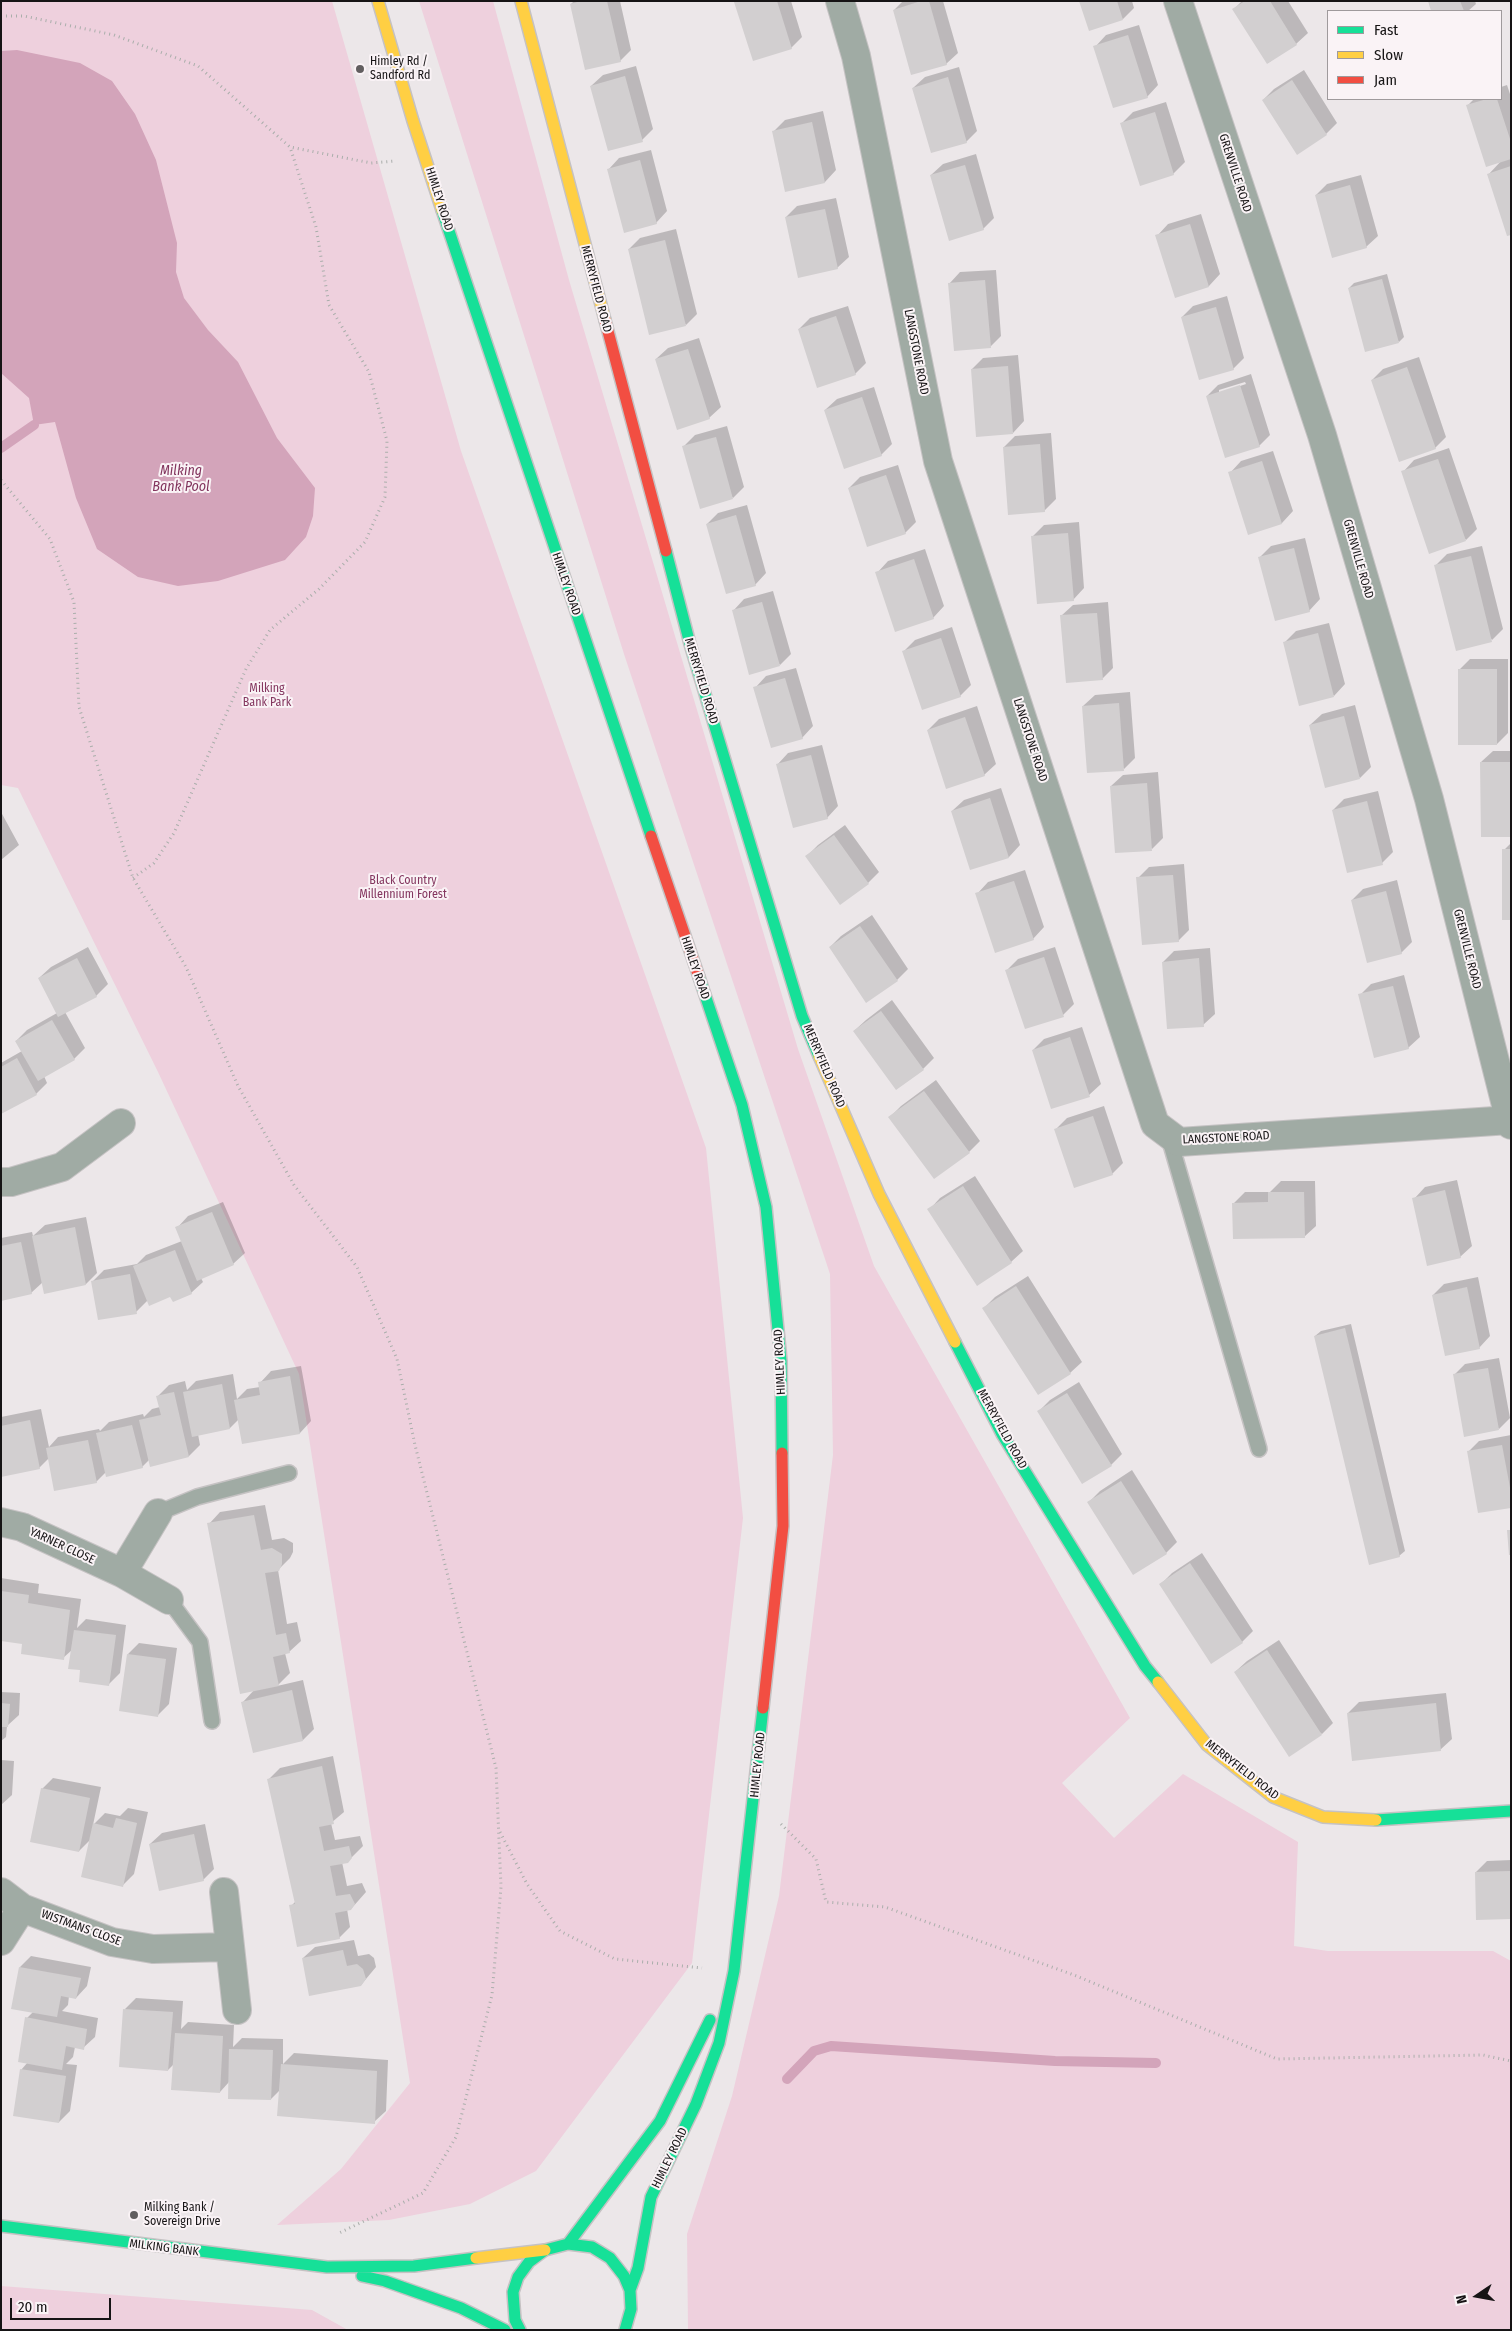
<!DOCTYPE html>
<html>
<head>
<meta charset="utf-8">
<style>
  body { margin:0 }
  #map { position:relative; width:1512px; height:2331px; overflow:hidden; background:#ece7e9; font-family:"Fira Sans Condensed",sans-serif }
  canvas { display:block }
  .frame { position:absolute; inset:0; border:2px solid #161415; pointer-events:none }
  .legend { position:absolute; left:1327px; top:10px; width:175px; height:90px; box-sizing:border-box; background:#faf3f6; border:1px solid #9f9a9c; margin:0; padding:6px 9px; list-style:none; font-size:15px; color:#161415 }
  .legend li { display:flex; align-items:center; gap:10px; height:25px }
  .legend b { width:25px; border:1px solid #9f9a9c }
  .north { position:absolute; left:1452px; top:2271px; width:50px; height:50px; -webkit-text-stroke:4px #faf3f6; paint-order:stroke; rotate:258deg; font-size:14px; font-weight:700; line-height:20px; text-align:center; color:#161415 }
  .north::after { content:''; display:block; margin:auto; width:18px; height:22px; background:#161415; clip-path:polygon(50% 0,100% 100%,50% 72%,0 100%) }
  .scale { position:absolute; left:10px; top:2298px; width:101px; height:22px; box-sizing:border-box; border:2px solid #161415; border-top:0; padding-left:6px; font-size:15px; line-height:18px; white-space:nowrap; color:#161415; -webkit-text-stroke:4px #faf3f6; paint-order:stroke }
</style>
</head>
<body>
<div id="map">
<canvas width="1512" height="2331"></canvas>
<div class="frame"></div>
<ul class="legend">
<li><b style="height:6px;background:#16e098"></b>Fast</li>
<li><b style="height:6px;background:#ffcf43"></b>Slow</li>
<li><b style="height:6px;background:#f24e42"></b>Jam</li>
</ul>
<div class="north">N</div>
<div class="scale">20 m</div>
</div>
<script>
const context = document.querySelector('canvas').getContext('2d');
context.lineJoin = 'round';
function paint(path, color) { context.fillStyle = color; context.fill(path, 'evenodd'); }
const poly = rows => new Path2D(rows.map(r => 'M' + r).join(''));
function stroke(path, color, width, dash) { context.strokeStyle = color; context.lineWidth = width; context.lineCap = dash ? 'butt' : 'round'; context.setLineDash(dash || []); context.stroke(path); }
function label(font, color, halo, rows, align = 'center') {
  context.font = font + ' "Fira Sans Condensed",sans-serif'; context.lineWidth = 4; context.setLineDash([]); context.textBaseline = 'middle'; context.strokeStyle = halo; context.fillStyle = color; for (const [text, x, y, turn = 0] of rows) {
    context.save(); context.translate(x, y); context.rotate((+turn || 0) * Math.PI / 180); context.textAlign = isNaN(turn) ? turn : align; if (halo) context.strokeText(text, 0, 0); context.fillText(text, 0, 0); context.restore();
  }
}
paint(poly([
  [1,1,332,1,461,451,706,1148,743,1518,692,1963,536,2171,470,2204,389,2220,277,2225,341,2169,410,2083,299,1374,158,1072,18,788,1,785],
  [419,1,493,1,569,280,798,1049,874,1266,1130,1718,1062,1783,1114,1838,1183,1774,1298,1842,1294,1946,1328,1951,1493,1951,1511,1961,1511,2330,688,2330,687,2234,732,2096,779,1896,833,1455,830,1274,624,654],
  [1,2286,312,2310,348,2330,1,2330]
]), '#eed0dd');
paint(poly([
  [17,50,80,63,112,81,135,114,156,160,177,243,176,272,184,298,208,330,238,362,277,438,315,488,313,516,306,537,285,560,218,581,178,586,138,577,97,549,76,498,55,422,34,425,29,398,1,373,1,51]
]), '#d3a4ba');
paint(poly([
  [574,1,620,1,631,50,620,61,571,4],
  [736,1,791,1,802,37,791,48],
  [903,1,943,1,958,53,946,64,894,10],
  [1081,1,1132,1,1134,8,1123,19],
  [1242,1,1288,1,1308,33,1296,44,1268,63,1234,9],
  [1429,1,1475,1,1476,4,1468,11,1432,11],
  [1139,25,1158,85,1147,97,1095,47,1106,35],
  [636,66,653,129,642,140,591,86,603,75],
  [959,67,977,131,966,142,913,88,925,77],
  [1304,70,1337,123,1326,134,1263,100,1274,89],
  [1507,85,1511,97,1511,233,1488,175,1502,160,1467,106,1474,99,1501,99,1501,87],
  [1166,102,1185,162,1173,174,1121,124,1133,112],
  [823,111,836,170,825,182,786,190,774,131,785,120],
  [651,150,667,211,656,223,608,170,619,158],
  [976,154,994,218,983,229,931,175,943,164],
  [1361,175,1378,236,1366,247,1316,195,1327,184],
  [836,198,849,257,837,268,786,217,797,206],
  [1201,214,1220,274,1209,286,1176,296,1157,236,1168,224],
  [676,229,697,314,686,325,629,249,640,238],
  [996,270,1001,336,990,347,949,284,960,272],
  [1387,274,1404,337,1399,342,1349,288,1354,283],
  [1227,296,1244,358,1233,369,1182,317,1193,306],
  [848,306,866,363,855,374,799,329,810,318],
  [699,338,721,407,709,418,656,359,668,348],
  [1018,355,1024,421,1013,433,972,369,983,358],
  [1419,357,1446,437,1435,448,1372,380,1383,369],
  [1251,374,1270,435,1259,446,1207,396,1218,385],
  [1245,382,1246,384,1219,393,1219,390],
  [874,387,892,444,881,455,825,410,837,399],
  [727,426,744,487,733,498,684,446,695,435],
  [1051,433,1056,499,1044,511,1004,447,1015,436],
  [1449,448,1477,529,1466,540,1403,472,1414,460],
  [1273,451,1293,511,1282,523,1249,533,1230,473,1241,461],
  [898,465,916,522,905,533,849,488,860,477],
  [747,505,766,573,755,585,707,524,718,513],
  [1079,522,1084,588,1073,600,1033,536,1044,525],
  [1305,538,1320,599,1309,611,1260,557,1271,546],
  [1482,546,1503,629,1492,640,1436,565,1447,554],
  [925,549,944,606,933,618,877,573,888,561],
  [773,591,791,654,780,665,733,611,744,599],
  [1108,602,1113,668,1102,679,1061,616,1073,605],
  [1329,623,1345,684,1334,696,1285,642,1296,631],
  [952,627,971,685,960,696,904,651,915,640],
  [1470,659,1508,659,1508,733,1497,744,1459,670],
  [796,668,813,726,802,738,755,688,766,676],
  [1130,692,1135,758,1124,769,1083,706,1095,695],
  [1355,705,1371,767,1360,778,1310,725,1322,714],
  [977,706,996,764,984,775,928,730,939,719],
  [822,745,838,806,827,818,777,765,788,753],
  [1493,751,1511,751,1511,836,1481,762],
  [1158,772,1163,838,1152,849,1111,786,1123,775],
  [1001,788,1020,845,1009,857,971,869,952,811,964,800],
  [1378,791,1393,852,1382,863,1333,810,1344,799],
  [1,812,19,845,1,860],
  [845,825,879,872,868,883,807,856,818,845],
  [1511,843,1511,919,1504,850],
  [1184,864,1189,930,1178,941,1138,878,1149,867],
  [1025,870,1044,927,1033,939,977,894,988,882],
  [1397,880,1412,942,1401,953,1352,900,1363,889],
  [872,915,908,969,897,980,830,947,841,936],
  [88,947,108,984,96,996,65,1012,85,1048,74,1059,44,1076,47,1083,36,1094,1,1113,1,1063,22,1051,16,1041,27,1030,57,1013,39,978,51,967],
  [1055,947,1074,1004,1063,1015,1007,970,1018,959],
  [1210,948,1215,1014,1203,1025,1163,962,1174,951],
  [1404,975,1420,1037,1408,1048,1360,995,1371,984],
  [892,1000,934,1058,923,1069,854,1031,866,1020],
  [1082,1027,1101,1084,1089,1095,1033,1050,1044,1039],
  [936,1080,980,1141,969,1152,890,1117,901,1106],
  [1104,1106,1123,1163,1112,1174,1056,1129,1067,1118],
  [975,1176,1023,1251,1011,1262,977,1284,929,1210,940,1198],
  [1457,1180,1472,1246,1460,1257,1414,1199,1425,1187],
  [1281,1181,1315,1181,1316,1226,1304,1237,1233,1204,1245,1192,1270,1192],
  [223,1202,245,1253,233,1264,201,1278,203,1282,191,1293,148,1300,136,1312,93,1281,104,1270,137,1264,146,1255,182,1241,177,1228,188,1216],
  [86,1217,97,1273,86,1284,43,1282,31,1293,1,1299,1,1238,32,1232,33,1236,45,1225],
  [1028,1276,1082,1362,1070,1373,984,1308,995,1297],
  [1478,1277,1490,1336,1479,1348,1433,1295,1444,1284],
  [1351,1324,1405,1551,1399,1556,1315,1336,1321,1331],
  [1499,1358,1510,1418,1499,1429,1454,1375,1465,1364],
  [301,1366,311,1421,300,1433,243,1443,239,1419,230,1428,198,1434,200,1445,189,1456,149,1460,142,1467,106,1472,96,1482,49,1458,39,1468,1,1476,1,1417,41,1409,49,1447,58,1437,99,1429,100,1431,109,1422,143,1414,144,1417,152,1409,160,1407,157,1397,169,1385,185,1381,187,1390,196,1381,233,1374,237,1399,247,1389,260,1387,260,1383,271,1371],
  [1079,1382,1122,1454,1111,1465,1039,1411,1050,1400],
  [1511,1435,1511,1506,1468,1452,1479,1441],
  [1132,1470,1177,1542,1166,1553,1089,1502,1100,1491],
  [265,1505,272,1540,284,1538,293,1543,293,1552,290,1558,278,1570,287,1624,297,1622,301,1641,289,1652,285,1653,290,1673,277,1686,303,1680,314,1729,303,1740,243,1702,255,1689,209,1524,220,1512],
  [1202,1553,1253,1631,1242,1642,1161,1584,1172,1573],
  [1,1578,39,1584,38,1593,81,1599,77,1628,86,1619,126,1625,120,1673,109,1684,82,1669,72,1650,63,1658,24,1643,1,1639],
  [1279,1640,1333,1723,1322,1734,1235,1672,1247,1661],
  [139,1643,177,1648,169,1704,158,1715,128,1654],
  [1,1692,20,1693,19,1715,7,1726,6,1737,1,1741],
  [1446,1693,1452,1739,1440,1750,1348,1713,1359,1702],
  [333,1756,344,1812,331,1823,335,1840,360,1836,363,1846,348,1861,342,1862,347,1886,362,1883,366,1892,351,1909,347,1909,350,1927,339,1938,291,1906,296,1901,269,1779,280,1768],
  [1,1760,14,1761,12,1795,1,1805],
  [53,1778,101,1787,93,1825,105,1813,120,1816,128,1808,148,1812,134,1874,123,1885,91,1839,79,1851,42,1789],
  [205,1824,214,1869,203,1880,150,1844,162,1833],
  [1511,1860,1511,1918,1476,1872,1487,1861],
  [354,1940,358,1956,369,1954,374,1958,376,1967,361,1985,303,1958,315,1947],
  [31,1956,91,1967,87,1986,76,1998,69,1996,68,2005,62,2011,98,2018,95,2037,83,2048,75,2047,73,2057,66,2064,77,2065,70,2111,59,2122,21,2070,28,2062,27,2018,33,2012,20,1967],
  [136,1998,183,2001,181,2029,188,2022,234,2025,233,2047,242,2038,283,2039,283,2064,294,2053,388,2060,386,2111,374,2122,281,2089,271,2099,229,2082,220,2092,175,2063,168,2070,125,2009]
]), '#0003');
stroke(poly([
  [1,448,34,425],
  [787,2079,814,2051,831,2046,1055,2061,1156,2063]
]), '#d3a4ba', 10);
paint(poly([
  [581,1,607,1,621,62,585,70,570,4],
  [737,1,777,1,792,49,753,61,734,2],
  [921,1,929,1,947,65,911,75,893,10],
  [1079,1,1117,1,1123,20,1089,31],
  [1245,1,1270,1,1297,45,1267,64,1232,9],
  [1428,1,1460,1,1464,11,1431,11],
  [1128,35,1148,98,1113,108,1093,46],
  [625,76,643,142,608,151,590,86],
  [948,77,967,143,931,153,912,88],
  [1292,80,1327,135,1297,155,1262,100],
  [1487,99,1497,99,1511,142,1511,159,1486,167,1466,105],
  [1155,112,1174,175,1140,186,1120,123],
  [812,122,825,183,785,192,772,131],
  [640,160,657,224,624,233,607,169],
  [965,165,984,230,949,241,930,175],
  [1511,166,1511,235,1507,236,1487,174],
  [1350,185,1367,248,1332,258,1315,195],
  [825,209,838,269,798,278,785,217],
  [1190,224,1209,287,1175,298,1155,235],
  [665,240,686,326,649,335,628,249],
  [1382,279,1399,343,1365,352,1348,288],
  [985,280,991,348,954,351,948,283],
  [1216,307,1234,370,1199,380,1181,317],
  [836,316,856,375,817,388,798,329],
  [688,349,710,419,677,430,655,359],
  [1008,366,1013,434,976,437,971,369],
  [1407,367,1436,449,1399,462,1371,380],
  [1240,385,1260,447,1225,458,1206,396],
  [862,397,882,456,844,469,824,410],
  [716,437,733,499,700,509,682,446],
  [1040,444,1045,512,1008,515,1003,447],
  [1438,459,1466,541,1429,554,1401,471],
  [1262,461,1282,524,1248,535,1228,472],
  [886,475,906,534,867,547,848,488],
  [736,515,756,586,726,594,706,524],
  [1068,533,1074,601,1037,604,1031,536],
  [1294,548,1310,612,1275,621,1258,557],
  [1471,556,1492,642,1456,651,1434,565],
  [914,559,934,619,895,632,875,572],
  [762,602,780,666,749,675,732,610],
  [1097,613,1103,680,1066,683,1060,615],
  [1318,633,1334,697,1299,706,1283,642],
  [941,638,961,697,922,710,902,651],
  [1458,669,1497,669,1497,745,1458,745],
  [785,678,803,739,771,748,753,687],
  [1119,703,1124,771,1087,773,1082,706],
  [1344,716,1360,779,1325,788,1309,725],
  [965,717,985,776,946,789,927,730],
  [811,755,828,819,793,828,776,764],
  [1480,762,1511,762,1511,837,1481,837],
  [1147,783,1152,851,1115,853,1110,786],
  [990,798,1009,858,970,870,951,811],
  [1367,801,1383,865,1347,873,1332,810],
  [834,835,869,884,840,905,805,856],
  [1502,849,1511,849,1511,920,1502,920],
  [1173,875,1179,942,1142,945,1136,877],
  [1014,881,1034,940,995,953,975,893],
  [1386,891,1402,954,1367,963,1351,900],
  [860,926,898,981,866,1003,829,947],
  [1044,957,1064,1017,1025,1029,1005,970],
  [77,958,97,997,58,1017,38,978],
  [1199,958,1204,1027,1167,1029,1162,962],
  [1393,986,1409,1049,1374,1058,1358,994],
  [881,1011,924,1070,896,1090,853,1031],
  [52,1020,75,1060,38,1081,15,1041],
  [1070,1037,1090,1097,1051,1109,1032,1050],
  [17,1058,37,1095,1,1114,1,1067],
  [924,1091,970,1153,934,1179,888,1117],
  [1093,1116,1113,1175,1074,1188,1054,1129],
  [963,1186,1012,1263,977,1286,927,1209],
  [1445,1190,1461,1258,1427,1266,1412,1198],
  [1268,1192,1304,1192,1305,1238,1233,1239,1232,1203,1268,1202],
  [212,1212,234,1265,197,1281,175,1227],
  [75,1227,86,1285,44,1294,32,1236],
  [21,1242,32,1294,1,1301,1,1246],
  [175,1250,192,1294,173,1302,170,1297,149,1306,133,1266],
  [130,1274,137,1314,98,1320,91,1281],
  [1016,1286,1071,1374,1038,1395,982,1308],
  [1467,1287,1480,1349,1445,1356,1432,1295],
  [1345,1328,1400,1557,1369,1565,1314,1336],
  [1488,1368,1499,1430,1464,1437,1453,1374],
  [290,1376,300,1434,242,1444,234,1400,260,1395,258,1382],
  [222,1384,230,1429,192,1437,183,1392],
  [174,1392,189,1457,150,1467,139,1420,161,1415,156,1396],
  [1067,1393,1112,1466,1082,1484,1037,1411],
  [30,1420,40,1469,1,1477,1,1426],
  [132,1425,143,1468,106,1477,96,1433],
  [88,1440,97,1483,54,1491,46,1448],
  [1502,1445,1511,1493,1511,1508,1478,1513,1467,1451],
  [1121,1481,1167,1554,1133,1575,1087,1502],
  [254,1515,261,1550,272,1548,282,1554,282,1564,279,1571,265,1573,276,1635,286,1633,290,1653,273,1657,279,1686,240,1694,207,1523],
  [1507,1530,1511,1530,1511,1555,1509,1555],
  [1190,1563,1243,1643,1211,1664,1159,1584],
  [1,1591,29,1595,28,1603,70,1610,64,1660,21,1654,22,1644,1,1641],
  [74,1630,116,1635,109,1686,79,1682,80,1670,68,1669],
  [1267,1650,1322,1735,1289,1757,1234,1672],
  [127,1654,166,1659,158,1717,119,1711],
  [292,1690,303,1741,253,1753,241,1702],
  [1,1703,10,1704,8,1727,1,1727],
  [1436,1703,1441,1751,1352,1761,1347,1713],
  [322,1766,334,1824,319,1827,324,1851,349,1846,352,1858,348,1863,330,1866,336,1896,350,1894,355,1904,351,1910,335,1913,340,1939,297,1947,289,1905,295,1904,267,1779],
  [41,1788,90,1798,79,1852,30,1842],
  [116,1818,137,1823,123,1887,81,1877,93,1823,113,1828],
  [194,1834,204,1881,159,1891,149,1844],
  [1511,1871,1511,1919,1476,1920,1475,1872],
  [343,1950,347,1966,357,1964,363,1969,366,1979,361,1986,309,1996,302,1958],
  [19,1967,81,1978,76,1999,61,1996,57,2017,11,2009],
  [123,2009,173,2012,168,2071,119,2067],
  [25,2017,87,2029,84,2050,66,2046,62,2070,18,2062],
  [175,2033,223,2036,220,2093,171,2090],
  [229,2049,273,2050,271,2100,228,2099],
  [281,2064,377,2071,375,2124,277,2116],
  [20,2069,66,2076,59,2123,13,2116]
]), '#d2cfd0');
const lane = poly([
  [1168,1134,1259,1449],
  [158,1513,197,1497,289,1473],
  [169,1600,200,1642,212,1721]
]);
const street = poly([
  [840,1,856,56,938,461,1155,1124,1179,1142,1510,1120],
  [1178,1,1322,435,1429,799,1511,1125],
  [1,1182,11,1182,62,1167,121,1123],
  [1,1522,22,1527,122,1573,169,1600],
  [122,1573,158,1513],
  [1,1892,22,1908,112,1942,153,1949,229,1947],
  [224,1892,237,2010],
  [1,1941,22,1908]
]);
const fast = poly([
  [442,210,651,836],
  [666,551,690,644,802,1016,819,1056],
  [699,977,742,1105,766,1207,781,1361,782,1453],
  [955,1342,1002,1434,1145,1666,1158,1682],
  [1376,1820,1511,1811],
  [1,2226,327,2267,414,2266,476,2258],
  [568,2244,660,2121,710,2020],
  [362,2276,385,2281,461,2308,505,2330],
  [630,2290,638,2268,651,2197,696,2104,719,2043,734,1971,763,1708],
  [520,2330,515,2320,513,2292,518,2277,529,2262,545,2250,568,2244,592,2247,610,2258,624,2276,630,2290,631,2309,625,2330]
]);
const slow = poly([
  [378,1,413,121,442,210],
  [521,1,605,320],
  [819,1056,879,1194,955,1342],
  [1158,1682,1207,1745,1273,1797,1323,1817,1376,1820],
  [476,2258,545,2250]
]);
const jam = poly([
  [605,320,666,551],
  [651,836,699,977],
  [763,1708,783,1526,782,1453]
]);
stroke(lane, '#c5c2c3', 18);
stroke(street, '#c5c2c3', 30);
stroke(fast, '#c5c2c3', 14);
stroke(slow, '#c5c2c3', 14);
stroke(jam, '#c5c2c3', 14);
stroke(poly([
  [1,16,24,16,114,35,198,66,290,147,371,163,395,161],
  [1,480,50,539,74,602,79,707,133,878,186,967,238,1086,294,1185,357,1267,397,1359,415,1445,496,1768,501,1887,492,1995,456,2137,423,2193,337,2234],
  [133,878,154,863,174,833,246,669,270,630,319,589,365,542,385,497,387,441,369,372,329,305,316,227,290,147],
  [781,1824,816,1859,826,1902,885,1907,1074,1975,1277,2059,1483,2055,1511,2061],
  [500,1832,527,1884,560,1931,615,1959,702,1968]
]), '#aaaeab', 3, [1, 4]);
stroke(lane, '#a0aba4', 15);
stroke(street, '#a0aba4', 28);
stroke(fast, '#16e098', 11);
stroke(slow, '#ffcf43', 11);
stroke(jam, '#f24e42', 11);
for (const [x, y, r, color] of [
  [360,69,5,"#615e5f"],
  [134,2215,5,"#615e5f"]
]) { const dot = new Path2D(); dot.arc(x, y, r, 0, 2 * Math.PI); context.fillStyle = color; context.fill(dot); stroke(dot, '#faf3f6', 2); }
label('12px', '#161415', '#faf3f6', [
  ["Himley Rd /",370,62],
  ["Sandford Rd",370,76],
  ["Milking Bank /",144,2208],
  ["Sovereign Drive",144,2222]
], 'left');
label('12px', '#161415', '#faf3f6', [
  ["GRENVILLE ROAD",1235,173,72],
  ["HIMLEY ROAD",439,199,72],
  ["MERRYFIELD ROAD",596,289,75],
  ["LANGSTONE ROAD",916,352,79],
  ["GRENVILLE ROAD",1358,559,74],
  ["HIMLEY ROAD",566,584,71],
  ["MERRYFIELD ROAD",701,681,73],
  ["LANGSTONE ROAD",1030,740,72],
  ["GRENVILLE ROAD",1467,949,76],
  ["HIMLEY ROAD",695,968,71],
  ["MERRYFIELD ROAD",824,1066,67],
  ["LANGSTONE ROAD",1226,1138,-3],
  ["HIMLEY ROAD",780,1362,-93],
  ["MERRYFIELD ROAD",1002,1429,61],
  ["YARNER CLOSE",62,1546,25],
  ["HIMLEY ROAD",758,1765,-84],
  ["MERRYFIELD ROAD",1242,1770,38],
  ["WISTMANS CLOSE",81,1928,20],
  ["HIMLEY ROAD",670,2158,-64],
  ["MILKING BANK",164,2248,7]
]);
label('12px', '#84365f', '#faf3f6', [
  ["Milking",267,689],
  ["Bank Park",267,703],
  ["Black Country",403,881],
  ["Millennium Forest",403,895]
]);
label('italic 14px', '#82345d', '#faf3f6', [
  ["Milking",181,471],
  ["Bank Pool",181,487]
]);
</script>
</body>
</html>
